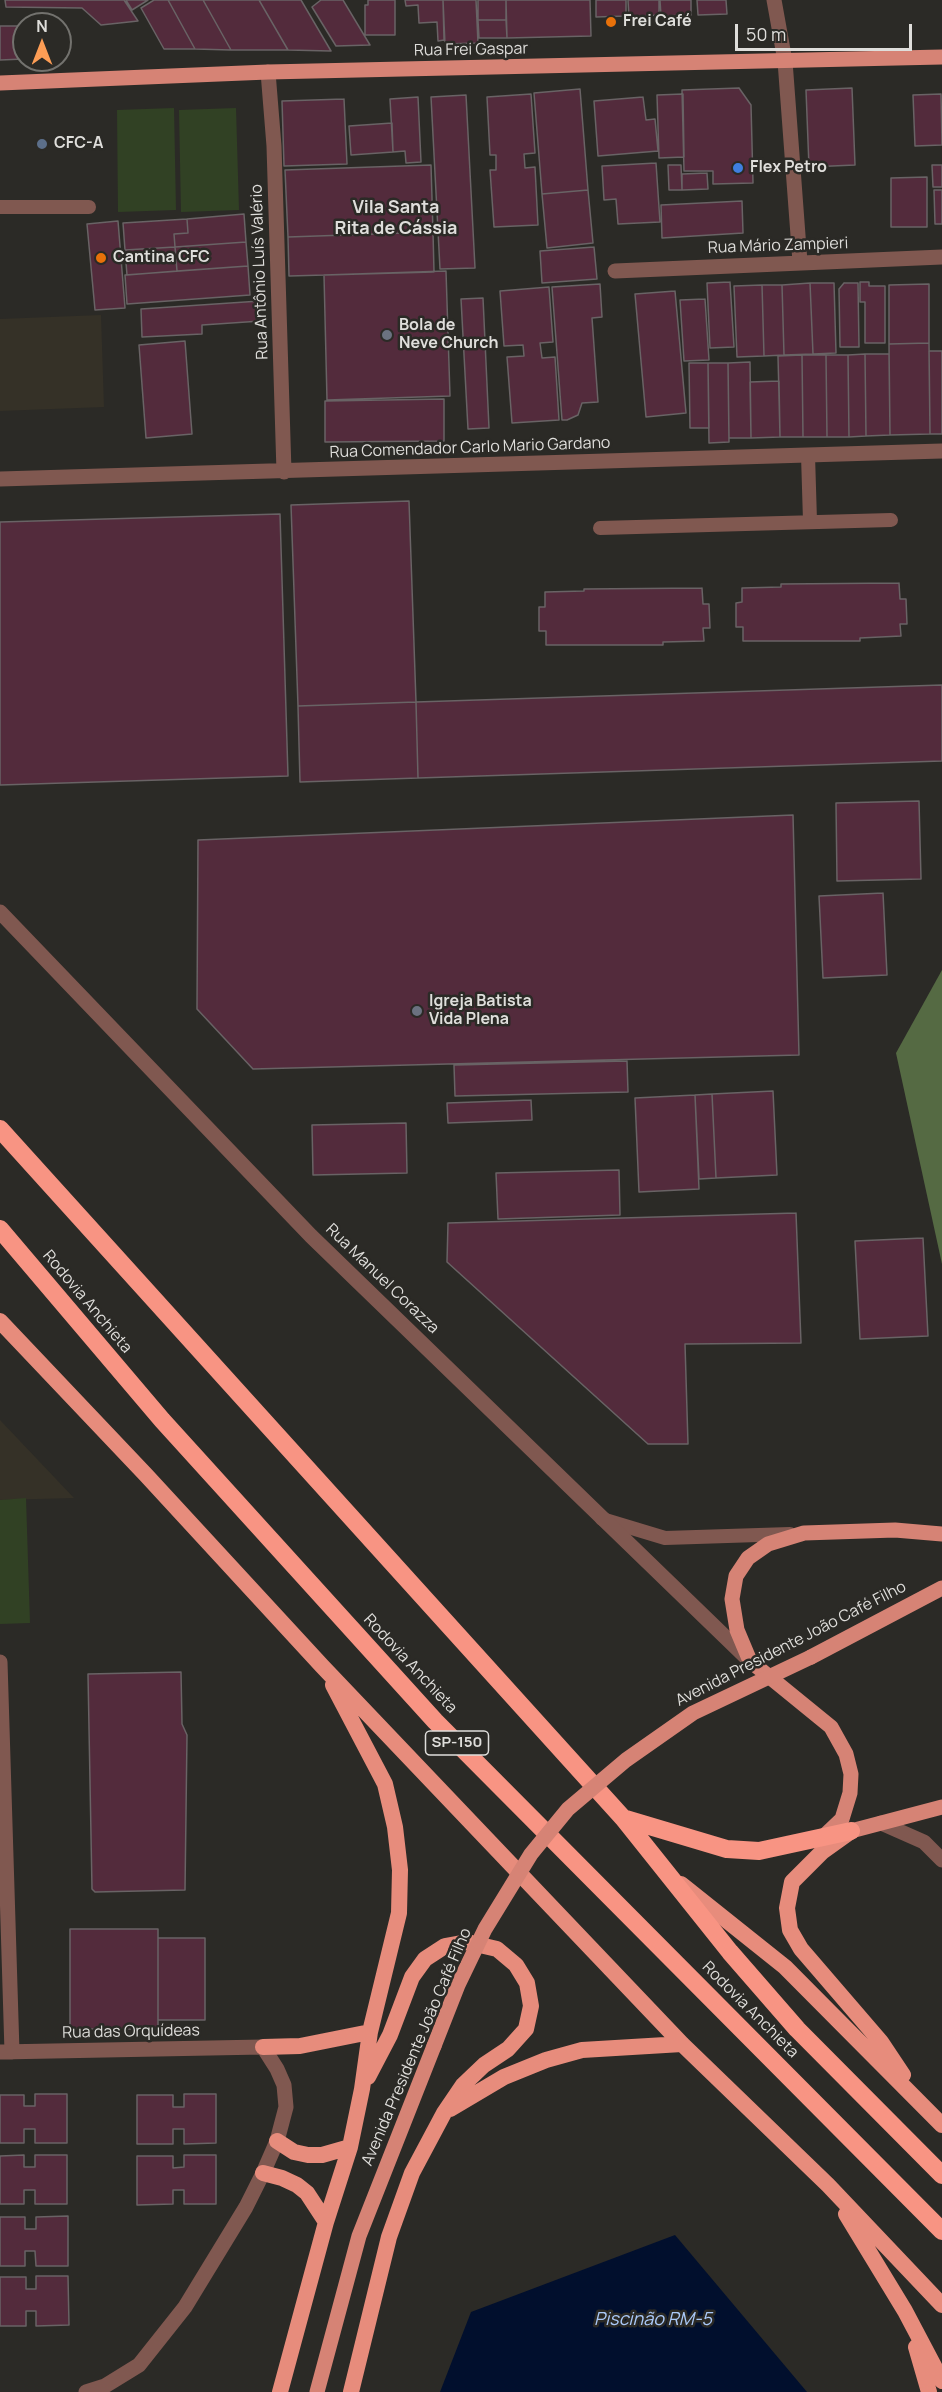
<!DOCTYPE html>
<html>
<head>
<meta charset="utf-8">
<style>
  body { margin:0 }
  #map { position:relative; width:942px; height:2392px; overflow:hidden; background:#2b2a26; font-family:Manrope,sans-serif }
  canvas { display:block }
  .north { position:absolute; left:12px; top:12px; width:60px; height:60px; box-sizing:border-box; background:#2b2a26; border:2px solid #73726e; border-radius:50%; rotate:0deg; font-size:16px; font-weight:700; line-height:24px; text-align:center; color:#dfdedb }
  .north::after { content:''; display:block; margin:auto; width:21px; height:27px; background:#fd9d55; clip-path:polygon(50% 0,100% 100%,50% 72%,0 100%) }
  .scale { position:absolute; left:735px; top:24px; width:177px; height:27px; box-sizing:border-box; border:3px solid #dfdedb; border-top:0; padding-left:8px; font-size:18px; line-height:21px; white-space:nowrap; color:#dfdedb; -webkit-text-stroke:4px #2b2a26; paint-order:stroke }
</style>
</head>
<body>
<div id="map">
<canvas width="942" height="2392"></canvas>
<div class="north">N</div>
<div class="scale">50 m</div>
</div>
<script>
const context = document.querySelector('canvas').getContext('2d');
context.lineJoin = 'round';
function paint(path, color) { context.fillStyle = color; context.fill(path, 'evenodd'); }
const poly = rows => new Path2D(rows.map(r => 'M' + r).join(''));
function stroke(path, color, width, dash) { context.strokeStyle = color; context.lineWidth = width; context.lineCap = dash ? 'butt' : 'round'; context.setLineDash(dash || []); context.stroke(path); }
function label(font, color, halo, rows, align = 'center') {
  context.font = font + ' Manrope,sans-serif'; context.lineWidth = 5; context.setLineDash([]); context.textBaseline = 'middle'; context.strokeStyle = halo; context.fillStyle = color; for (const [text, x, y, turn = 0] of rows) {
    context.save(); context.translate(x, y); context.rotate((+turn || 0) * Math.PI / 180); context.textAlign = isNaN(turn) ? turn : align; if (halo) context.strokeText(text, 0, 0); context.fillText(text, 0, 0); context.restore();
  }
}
paint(poly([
  [101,315,104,407,0,411,0,319],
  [0,1420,74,1498,0,1500]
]), '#353127');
paint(poly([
  [174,108,176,210,118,212,117,110],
  [236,108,239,210,181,212,179,110],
  [26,1498,30,1623,0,1624,0,1500]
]), '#314124');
paint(poly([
  [942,970,942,1264,896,1053]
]), '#556a43');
paint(poly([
  [675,2235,807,2392,440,2392,471,2312]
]), '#010f2d');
const building = poly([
  [5,0,124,0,138,21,101,25,82,8,6,7,5,0],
  [126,0,148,0,132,10,126,0],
  [154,0,168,0,195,49,164,49,141,8,154,0],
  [168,0,203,0,231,50,195,49,168,0],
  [203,0,259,0,288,50,231,50,203,0],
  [259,0,301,0,331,51,288,50,259,0],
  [321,0,343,0,370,45,336,46,312,7,321,0],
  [368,0,395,0,395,35,365,35,365,5,368,5,368,0],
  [405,0,443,0,444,40,438,41,437,22,419,23,418,5,406,6,405,0],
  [443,0,476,0,478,43,445,44,443,0],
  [478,0,506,0,506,20,478,20,478,0],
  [506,0,590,0,591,36,507,38,506,0],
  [596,0,626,0,626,16,596,17,596,0],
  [628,0,659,0,659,15,629,17,628,0],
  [660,0,691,0,691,15,661,16,660,0],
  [697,0,726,0,727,14,698,15,697,0],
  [36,18,57,18,57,24,36,24,36,18],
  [478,20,506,20,507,38,479,38,478,20],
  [0,26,24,26,24,59,0,60,0,26],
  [739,88,751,105,753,183,713,184,713,171,684,171,682,90,739,88],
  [852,88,855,165,809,167,806,90,852,88],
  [580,89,588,190,542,194,534,93,580,89],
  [531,94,535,153,524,154,525,168,535,167,538,225,494,227,490,170,496,170,496,155,490,155,487,97,531,94],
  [683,94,684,157,659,158,657,95,683,94],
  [941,94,942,145,915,146,913,95,941,94],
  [466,95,475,268,440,269,431,97,466,95],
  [418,97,421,162,406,163,405,151,393,152,390,99,418,97],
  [643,97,646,120,655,119,658,151,598,156,594,101,643,97],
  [344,99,347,164,284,166,282,101,344,99],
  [392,123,393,152,351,155,349,126,392,123],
  [656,163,660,222,618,224,616,199,604,200,602,166,656,163],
  [431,165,433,232,288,237,285,170,431,165],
  [668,165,681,165,682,190,669,190,668,165],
  [932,165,942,165,942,187,933,187,932,165],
  [707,173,708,189,682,190,682,174,707,173],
  [927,177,927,227,891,227,891,178,927,177],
  [588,190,593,243,547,248,542,194,588,190],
  [934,190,942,190,942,224,935,224,934,190],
  [742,201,743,233,662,238,661,205,742,201],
  [244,214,246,242,175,247,174,234,188,233,187,219,244,214],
  [187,219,188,233,174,234,175,247,125,250,123,223,187,219],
  [118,221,125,308,95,310,87,224,118,221],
  [433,232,434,272,289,276,288,237,433,232],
  [246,242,248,266,177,271,175,247,246,242],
  [175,247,177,271,127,275,125,250,175,247],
  [594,247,597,279,542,283,540,251,594,247],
  [248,266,250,295,127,304,125,275,248,266],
  [446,271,450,396,327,400,324,275,446,271],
  [730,282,734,347,710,348,707,283,730,282],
  [860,282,869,282,869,286,885,286,885,343,865,343,865,302,860,302,860,282],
  [810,283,834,283,836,353,813,354,810,283],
  [810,283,813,354,784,355,782,285,810,283],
  [844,283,858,283,859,347,840,347,839,289,844,283],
  [600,284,602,317,592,318,598,402,582,403,578,415,567,420,562,420,552,287,600,284],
  [929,284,929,343,889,344,889,285,929,284],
  [762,285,782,285,784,355,764,356,762,285],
  [762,285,764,356,737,357,734,286,762,285],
  [549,287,553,342,540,343,542,358,555,357,559,420,512,423,507,357,524,356,523,345,504,346,500,291,549,287],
  [675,291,686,413,646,417,635,294,675,291],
  [483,298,489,428,468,429,461,299,483,298],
  [705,299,709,360,684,361,680,300,705,299],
  [260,301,261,321,202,325,202,334,142,337,141,309,260,301],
  [185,341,192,434,146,438,139,345,185,341],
  [929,343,930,434,890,435,889,344,929,343],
  [929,351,942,351,942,434,930,434,929,351],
  [865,354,866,436,849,437,848,355,865,354],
  [865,354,889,354,890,435,866,436,865,354],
  [802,355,826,355,827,437,803,437,802,355],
  [802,355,803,437,780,437,778,356,802,355],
  [826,355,848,355,849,437,827,437,826,355],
  [750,362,751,438,729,438,728,363,750,362],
  [689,363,708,363,709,428,690,428,689,363],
  [708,363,728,363,729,442,709,443,708,363],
  [779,381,780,437,751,438,750,382,779,381],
  [444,399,444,441,325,442,325,401,444,399],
  [409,501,416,702,298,706,291,505,409,501],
  [280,514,288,776,0,785,0,522,280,514],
  [899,583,900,599,906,599,907,624,900,624,901,636,860,638,860,641,743,641,743,627,736,627,736,603,742,602,742,588,781,587,781,584,899,583],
  [702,588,703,604,709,604,710,628,703,628,704,641,663,642,663,645,546,645,546,631,539,631,539,607,545,607,545,592,584,591,584,589,702,588],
  [942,685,942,761,418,778,416,702,942,685],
  [416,702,418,778,300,782,298,706,416,702],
  [919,801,921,879,837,881,836,803,919,801],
  [793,815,799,1055,253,1069,197,1009,198,840,793,815],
  [883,893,887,975,823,978,819,896,883,893],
  [627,1061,628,1092,455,1096,454,1065,627,1061],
  [773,1091,777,1175,716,1178,712,1094,773,1091],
  [712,1094,716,1178,699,1179,695,1095,712,1094],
  [695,1095,699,1189,639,1192,635,1098,695,1095],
  [531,1100,532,1120,448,1123,447,1103,531,1100],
  [406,1123,407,1173,313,1175,312,1125,406,1123],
  [619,1170,620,1215,498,1219,496,1173,619,1170],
  [796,1213,801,1343,685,1344,688,1444,648,1444,447,1262,448,1223,796,1213],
  [923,1238,928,1336,860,1339,855,1241,923,1238],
  [181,1672,182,1724,187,1735,185,1890,95,1892,92,1889,88,1674,181,1672],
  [70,1929,158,1929,158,2029,70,2029,70,1929],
  [158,1938,205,1938,205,2020,158,2020,158,1938],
  [35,2094,67,2094,67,2143,35,2143,35,2129,24,2129,24,2143,0,2143,0,2095,24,2095,24,2106,35,2106,35,2094],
  [184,2094,216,2094,216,2143,184,2144,184,2129,173,2129,173,2144,137,2144,137,2095,173,2095,173,2107,184,2107,184,2094],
  [24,2155,24,2167,35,2167,35,2155,67,2155,67,2204,35,2204,35,2190,24,2190,24,2204,0,2204,0,2156,24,2155],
  [184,2155,216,2155,216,2204,184,2204,184,2190,173,2190,173,2204,137,2205,137,2156,173,2156,173,2168,184,2167,184,2155],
  [68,2216,68,2266,36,2266,35,2251,25,2251,25,2266,0,2266,0,2217,25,2217,25,2229,36,2229,36,2217,68,2216],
  [36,2276,68,2276,69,2325,36,2326,36,2311,26,2311,26,2326,0,2326,0,2277,26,2277,26,2289,36,2289,36,2276]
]);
paint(building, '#532b3c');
stroke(building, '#696365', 1.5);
stroke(poly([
  [0,207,89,207],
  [808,455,810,521],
  [600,528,891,520],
  [602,1519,665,1538,790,1534]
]), '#805850', 14);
stroke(poly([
  [774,0,785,61,800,262],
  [268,72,274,146,284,472],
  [615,271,942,257],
  [0,479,942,451],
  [0,912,311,1236,750,1661],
  [0,1662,12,2052],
  [881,1823,924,1842,942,1860],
  [0,2052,263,2047,277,2069,284,2085,286,2107,277,2141,263,2173,246,2207,185,2307,139,2365,105,2386,86,2392]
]), '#805850', 15);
stroke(poly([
  [0,83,268,72,942,57],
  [811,1657,942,1588],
  [851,1831,942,1807],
  [822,1838,842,1819,850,1793,851,1774,846,1754,831,1727,750,1661,737,1630,732,1599,736,1576,748,1558,768,1544,804,1533,895,1530,942,1534],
  [317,2392,359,2236,434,2046]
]), '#d68375', 15);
stroke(poly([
  [0,1321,146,1475,322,1666,682,2044,828,2185,942,2305],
  [850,1832,822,1852,792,1882,787,1908,790,1930,801,1949,881,2042,903,2075],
  [681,1884,785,1967,942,2125],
  [263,2047,300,2046,370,2032],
  [450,2109,504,2077,546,2060,582,2050,682,2044],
  [277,2141,294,2152,308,2155,322,2155,350,2147],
  [263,2173,282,2178,297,2185,307,2193,326,2222],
  [846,2214,905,2311,942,2381],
  [916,2347,929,2392],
  [280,2392,326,2222,350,2147,362,2089,370,2032,399,1913,400,1870,395,1827,385,1784,333,1685],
  [351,2392,389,2237,412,2173,444,2113,463,2085,484,2065,508,2049,526,2029,531,2006,527,1983,516,1965,497,1949,467,1942,445,1946,425,1959,412,1977,390,2035,368,2077]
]), '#e78c7c', 16);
stroke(poly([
  [0,1129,623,1818,730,1952,797,2029,942,2175],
  [0,1229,162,1420,435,1721,942,2231],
  [623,1818,727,1849,759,1851,851,1831]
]), '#f89483', 18);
stroke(poly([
  [434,2046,458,1985,485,1929,531,1854,568,1809,626,1760,693,1713,811,1657]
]), '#d68375', 15);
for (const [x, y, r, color] of [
  [611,22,6,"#e8710a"],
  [42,144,6,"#5c6f8a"],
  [738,168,6,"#3f7fe0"],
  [101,258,6,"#e8710a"],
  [387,335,6,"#6b7280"],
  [417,1011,6,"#6b7280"]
]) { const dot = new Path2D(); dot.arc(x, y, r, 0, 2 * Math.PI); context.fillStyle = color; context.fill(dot); stroke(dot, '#2b2a26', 2); }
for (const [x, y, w] of [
  [457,1743,63]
]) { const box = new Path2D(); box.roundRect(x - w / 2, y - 12, w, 24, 4.5); context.fillStyle = '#2b2a26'; context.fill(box); stroke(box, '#dfdedb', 1.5); }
label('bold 15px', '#dfdedb', null, [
  ["SP-150",457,1743]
]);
label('bold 16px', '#dfdedb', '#2b2a26', [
  ["Frei Café",623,22],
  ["CFC-A",54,144],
  ["Flex Petro",750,168],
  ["Cantina CFC",113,258],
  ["Bola de",399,326],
  ["Neve Church",399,344],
  ["Igreja Batista",429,1002],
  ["Vida Plena",429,1020]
], 'left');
label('16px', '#dfdedb', '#2b2a26', [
  ["Rua Frei Gaspar",471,50,-1],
  ["Rua Mário Zampieri",778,246,-2],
  ["Rua Antônio Luís Valério",260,272,-92],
  ["Rua Comendador Carlo Mario Gardano",470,448,-2],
  ["Rua Manuel Corazza",382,1279,44],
  ["Rodovia Anchieta",87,1302,50],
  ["Avenida Presidente João Café Filho",791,1644,-27],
  ["Rodovia Anchieta",410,1664,47],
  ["Rodovia Anchieta",750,2010,45],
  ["Rua das Orquídeas",131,2032,-1],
  ["Avenida Presidente João Café Filho",417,2047,-67]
]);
label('bold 18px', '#dfdedb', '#2b2a26', [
  ["Vila Santa",396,208],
  ["Rita de Cássia",396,229]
]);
label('italic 18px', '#aac9f8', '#2b2a26', [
  ["Piscinão RM-5",653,2320]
]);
</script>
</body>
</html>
